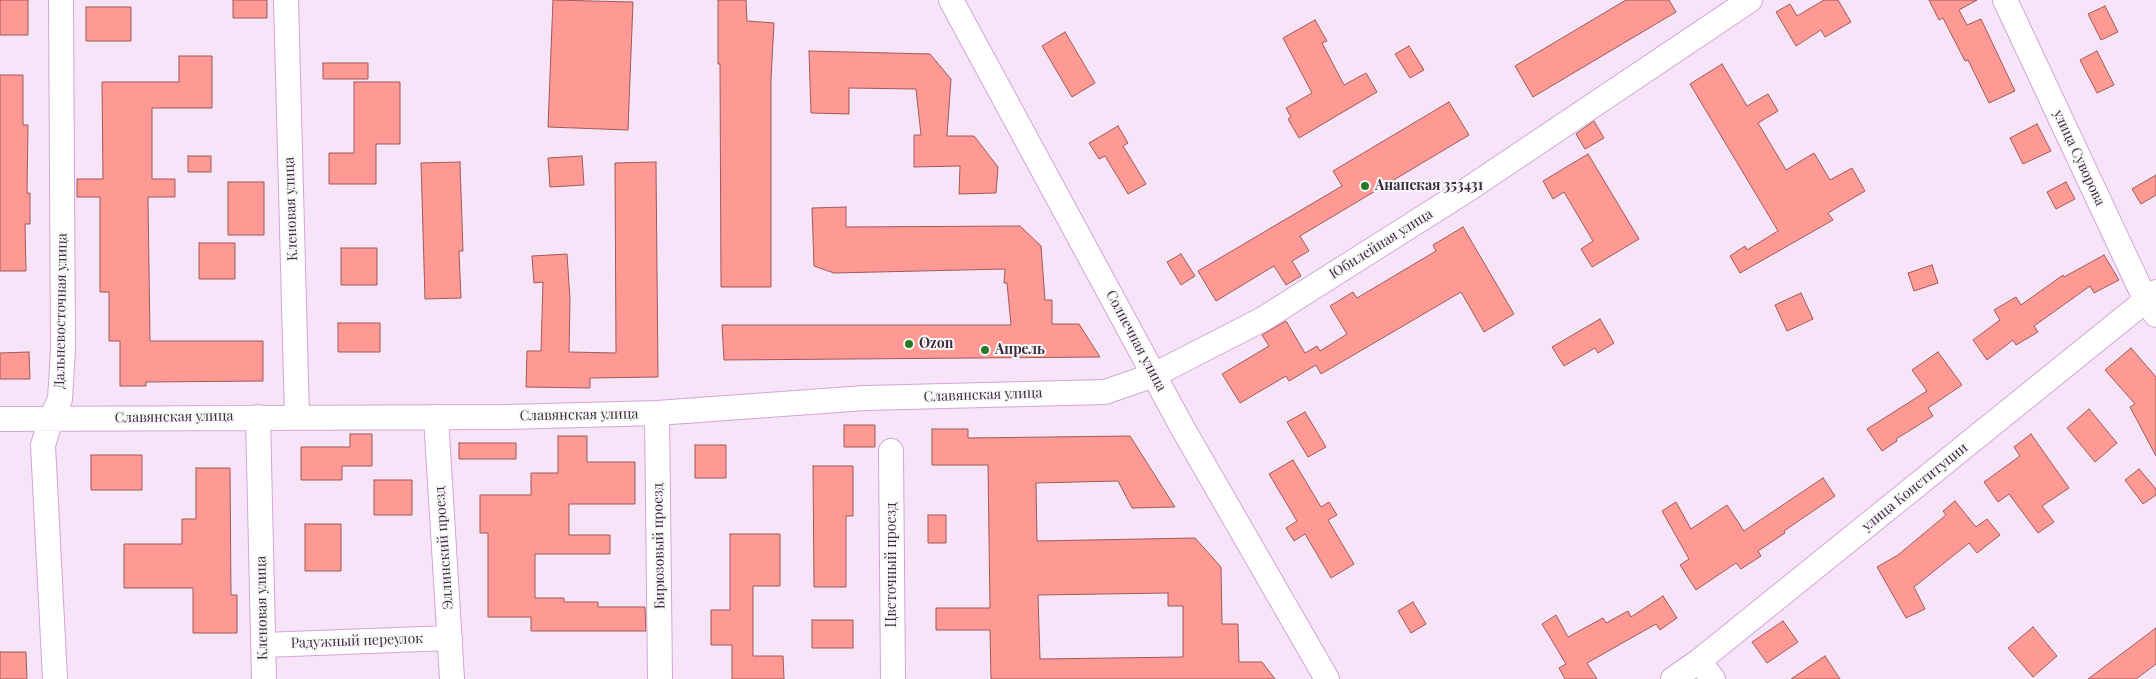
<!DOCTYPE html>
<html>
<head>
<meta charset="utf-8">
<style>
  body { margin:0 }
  canvas { display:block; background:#f7e4f9 }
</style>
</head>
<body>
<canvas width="2156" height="679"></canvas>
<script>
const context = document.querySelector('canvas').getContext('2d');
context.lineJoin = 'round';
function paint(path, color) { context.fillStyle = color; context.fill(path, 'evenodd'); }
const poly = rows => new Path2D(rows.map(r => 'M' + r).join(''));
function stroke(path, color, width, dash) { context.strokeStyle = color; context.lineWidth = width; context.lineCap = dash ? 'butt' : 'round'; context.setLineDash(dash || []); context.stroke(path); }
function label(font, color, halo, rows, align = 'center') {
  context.font = font + ' "Playfair Display",serif'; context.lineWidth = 4; context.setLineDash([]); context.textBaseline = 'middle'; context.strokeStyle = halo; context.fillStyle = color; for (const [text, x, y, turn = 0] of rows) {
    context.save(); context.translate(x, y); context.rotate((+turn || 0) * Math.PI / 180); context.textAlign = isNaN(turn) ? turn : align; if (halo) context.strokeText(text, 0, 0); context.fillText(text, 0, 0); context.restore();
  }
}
const building = poly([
  [0,0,28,0,28,35,0,35,0,0],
  [233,0,267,0,267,18,233,18,233,0],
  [553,0,633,2,628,130,548,127,553,0],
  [718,0,746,0,747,21,774,23,771,79,771,287,721,287,720,64,718,64,718,0],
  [1626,0,1669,0,1676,12,1533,97,1515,66,1626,0],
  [1824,0,1838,0,1851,22,1825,37,1821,30,1796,46,1776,12,1790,4,1797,16,1824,0],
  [1929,0,1977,0,1959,10,1967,25,1981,19,2015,91,1989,103,1968,60,1965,61,1943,18,1939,20,1929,0],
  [2105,6,2118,32,2101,40,2088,14,2105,6],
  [86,7,131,7,131,41,86,41,86,7],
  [1315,20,1327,41,1322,43,1344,85,1366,73,1377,92,1299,138,1288,119,1291,117,1286,108,1312,93,1283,38,1315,20],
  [1065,32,1095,83,1072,97,1042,46,1065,32],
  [1409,46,1424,70,1410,78,1395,54,1409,46],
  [809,51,930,54,951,79,947,136,974,136,998,167,996,193,959,194,960,166,914,167,914,135,921,135,916,89,849,88,849,114,811,113,809,51],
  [2097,51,2114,85,2097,93,2080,60,2097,51],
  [179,56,212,56,212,108,152,108,152,179,175,179,175,197,148,197,150,341,263,341,263,381,146,382,146,386,120,386,120,341,109,341,109,292,100,292,100,197,77,197,77,179,103,179,102,82,179,82,179,56],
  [323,63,368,63,368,79,323,79,323,63],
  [1722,64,1747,106,1768,94,1778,111,1758,123,1786,170,1814,153,1830,180,1852,168,1865,191,1828,213,1833,220,1740,273,1730,256,1745,246,1747,250,1778,231,1690,84,1722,64],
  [0,75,23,75,23,125,28,125,27,193,30,193,30,224,25,224,26,271,0,271,0,75],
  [354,82,400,82,400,144,376,144,376,184,329,184,329,153,354,153,354,82],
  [1449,102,1469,135,1300,236,1309,251,1292,261,1301,276,1286,285,1274,266,1216,301,1198,271,1342,186,1333,171,1449,102],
  [1594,121,1604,138,1585,149,1576,134,1594,121],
  [2037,124,2051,151,2023,164,2010,138,2037,124],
  [1118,126,1128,143,1123,146,1146,184,1128,194,1105,156,1099,159,1089,143,1118,126],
  [1588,154,1639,239,1592,267,1581,249,1593,241,1564,192,1553,199,1543,181,1588,154],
  [188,156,211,156,211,172,188,172,188,156],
  [582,156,584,185,550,187,548,158,582,156],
  [460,162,463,251,459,251,461,298,425,299,421,163,460,162],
  [656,162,658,377,590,378,590,388,526,387,527,351,541,351,543,282,534,283,532,256,567,254,570,299,569,352,616,353,615,163,656,162],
  [2156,175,2156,195,2141,204,2132,189,2156,175],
  [228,182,264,182,264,235,228,235,228,182],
  [2066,182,2075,199,2056,209,2047,192,2066,182],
  [846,207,846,227,1020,226,1041,246,1045,300,1052,300,1052,324,1079,324,1100,357,724,360,722,325,1011,325,1007,283,1004,283,1005,269,834,273,814,266,812,208,846,207],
  [1463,227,1514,314,1484,332,1461,292,1321,374,1316,365,1289,381,1286,376,1240,403,1222,374,1269,346,1262,335,1286,321,1305,353,1317,346,1320,351,1347,334,1330,306,1353,292,1357,298,1436,251,1433,245,1463,227],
  [199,243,235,243,235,279,199,279,199,243],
  [341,248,377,248,377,285,341,285,341,248],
  [1181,254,1195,276,1181,285,1167,262,1181,254],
  [2104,255,2119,280,2094,293,2090,286,2034,326,2038,332,2016,345,2013,340,1987,360,1973,340,2000,320,1994,310,2016,297,2021,305,2063,275,2064,277,2104,255],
  [1932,265,1938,283,1914,291,1908,273,1932,265],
  [1801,293,1813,319,1787,331,1775,305,1801,293],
  [1600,319,1614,343,1598,353,1595,348,1564,366,1552,347,1600,319],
  [338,323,380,323,380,352,338,352,338,323],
  [2131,348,2156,377,2156,456,2130,407,2135,404,2105,370,2131,348],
  [29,352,30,379,0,379,0,353,29,352],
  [1938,352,1962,385,1928,408,1933,416,1896,439,1897,441,1882,451,1867,429,1927,391,1912,370,1938,352],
  [2089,409,2117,443,2095,462,2067,428,2089,409],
  [1305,412,1326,447,1308,457,1287,422,1305,412],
  [844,425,875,425,875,447,844,447,844,425],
  [932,429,968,429,968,438,1130,436,1175,507,1132,508,1118,481,1036,483,1037,541,1195,538,1221,567,1222,624,1238,624,1239,662,1262,662,1275,679,991,679,990,630,936,630,936,608,990,608,988,465,932,465,932,429],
  [1168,593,1168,606,1183,606,1183,657,1040,659,1038,595,1168,593],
  [350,434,372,434,372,466,342,466,342,480,301,480,301,447,350,447,350,434],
  [2031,434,2069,488,2042,506,2054,522,2038,533,2009,494,1998,502,1984,482,2020,456,2014,447,2031,434],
  [558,436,587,436,587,462,635,462,635,504,569,504,569,535,610,535,610,554,535,554,535,598,564,598,564,602,598,602,598,607,645,607,646,631,531,631,531,617,488,617,488,533,480,533,480,495,531,495,531,473,558,473,558,436],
  [459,443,516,443,516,459,459,459,459,443],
  [695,445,726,445,726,478,695,478,695,445],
  [91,455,142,455,142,490,91,490,91,455],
  [1293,460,1321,507,1329,502,1337,515,1328,520,1354,564,1331,578,1305,534,1294,541,1286,528,1297,521,1269,474,1293,460],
  [813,466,853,466,853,516,846,516,846,587,814,587,813,466],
  [196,468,230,468,231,595,237,595,237,633,193,633,193,588,124,588,124,544,182,544,182,519,196,519,196,468],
  [2139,469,2156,489,2156,495,2143,504,2125,480,2139,469],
  [1823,478,1835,496,1784,531,1785,533,1758,551,1761,556,1741,569,1736,563,1696,590,1680,565,1689,559,1662,511,1676,502,1691,529,1727,505,1744,531,1823,478],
  [374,480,412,480,412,515,374,515,374,480],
  [1955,501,1976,527,1987,519,2000,535,1977,553,1969,543,1914,587,1925,609,1906,618,1877,567,1898,555,1946,515,1943,511,1955,501],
  [928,515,946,515,946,543,928,543,928,515],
  [305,524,341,524,341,571,305,571,305,524],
  [730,534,780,534,780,586,753,586,753,656,783,656,784,679,732,679,732,645,711,645,711,610,730,610,730,534],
  [1663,596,1677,618,1660,630,1656,624,1587,663,1597,679,1565,679,1559,668,1566,664,1542,624,1556,615,1568,637,1603,618,1606,623,1628,611,1631,617,1663,596],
  [1413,602,1426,624,1411,633,1398,611,1413,602],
  [812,620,853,620,853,648,812,648,812,620],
  [1783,621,1798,642,1767,663,1752,642,1783,621],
  [2033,627,2057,656,2033,677,2008,648,2033,627],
  [2156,628,2156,664,2136,679,2088,679,2156,628],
  [0,652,26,652,27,679,0,679,0,652],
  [1825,656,1840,679,1791,679,1825,656]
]);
paint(building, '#fe9994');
stroke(building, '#9d5b58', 1);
const minor = poly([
  [286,0,297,418],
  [951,0,1182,427,1327,679],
  [2005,0,2146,301,2156,315],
  [657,413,660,679],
  [258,417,264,679],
  [436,417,452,679],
  [0,419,506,417,657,413,865,398,1105,392,1154,375,1263,319,1470,188,1750,0],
  [891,451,893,679],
  [263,645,450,638],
  [1699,661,1713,679],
  [55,679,43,445,51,419,60,399,63,350,61,0],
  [1673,679,1699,661,2156,292]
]);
stroke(minor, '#d2a4d7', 26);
stroke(minor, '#fff', 24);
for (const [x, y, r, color] of [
  [1365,186,5,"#277b27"],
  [909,344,5,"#277b27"],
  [985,350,5,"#277b27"]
]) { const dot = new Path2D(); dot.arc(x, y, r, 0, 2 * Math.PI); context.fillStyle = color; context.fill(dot); stroke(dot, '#f8f8f8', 2); }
label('14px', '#3d2b3f', '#f8f8f8', [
  ["улица Суворова",2079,158,65],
  ["Кленовая улица",291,209,-92],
  ["Юбилейная улица",1381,244,-32],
  ["Дальневосточная улица",61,311,-89],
  ["Солнечная улица",1136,341,62],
  ["Славянская улица",983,395,-2],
  ["Славянская улица",579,415,-1],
  ["Славянская улица",174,417,-1],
  ["улица Конституции",1915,487,-39],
  ["Бирюзовый проезд",659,546,-91],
  ["Эллинский проезд",444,548,-94],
  ["Цветочный проезд",892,565,-90],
  ["Кленовая улица",262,608,-91],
  ["Радужный переулок",357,641,-2]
]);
label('bold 14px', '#3d2b3f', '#f8f8f8', [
  ["Анапская 353431",1375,186],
  ["Ozon",919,344],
  ["Апрель",995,350]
], 'left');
</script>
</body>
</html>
